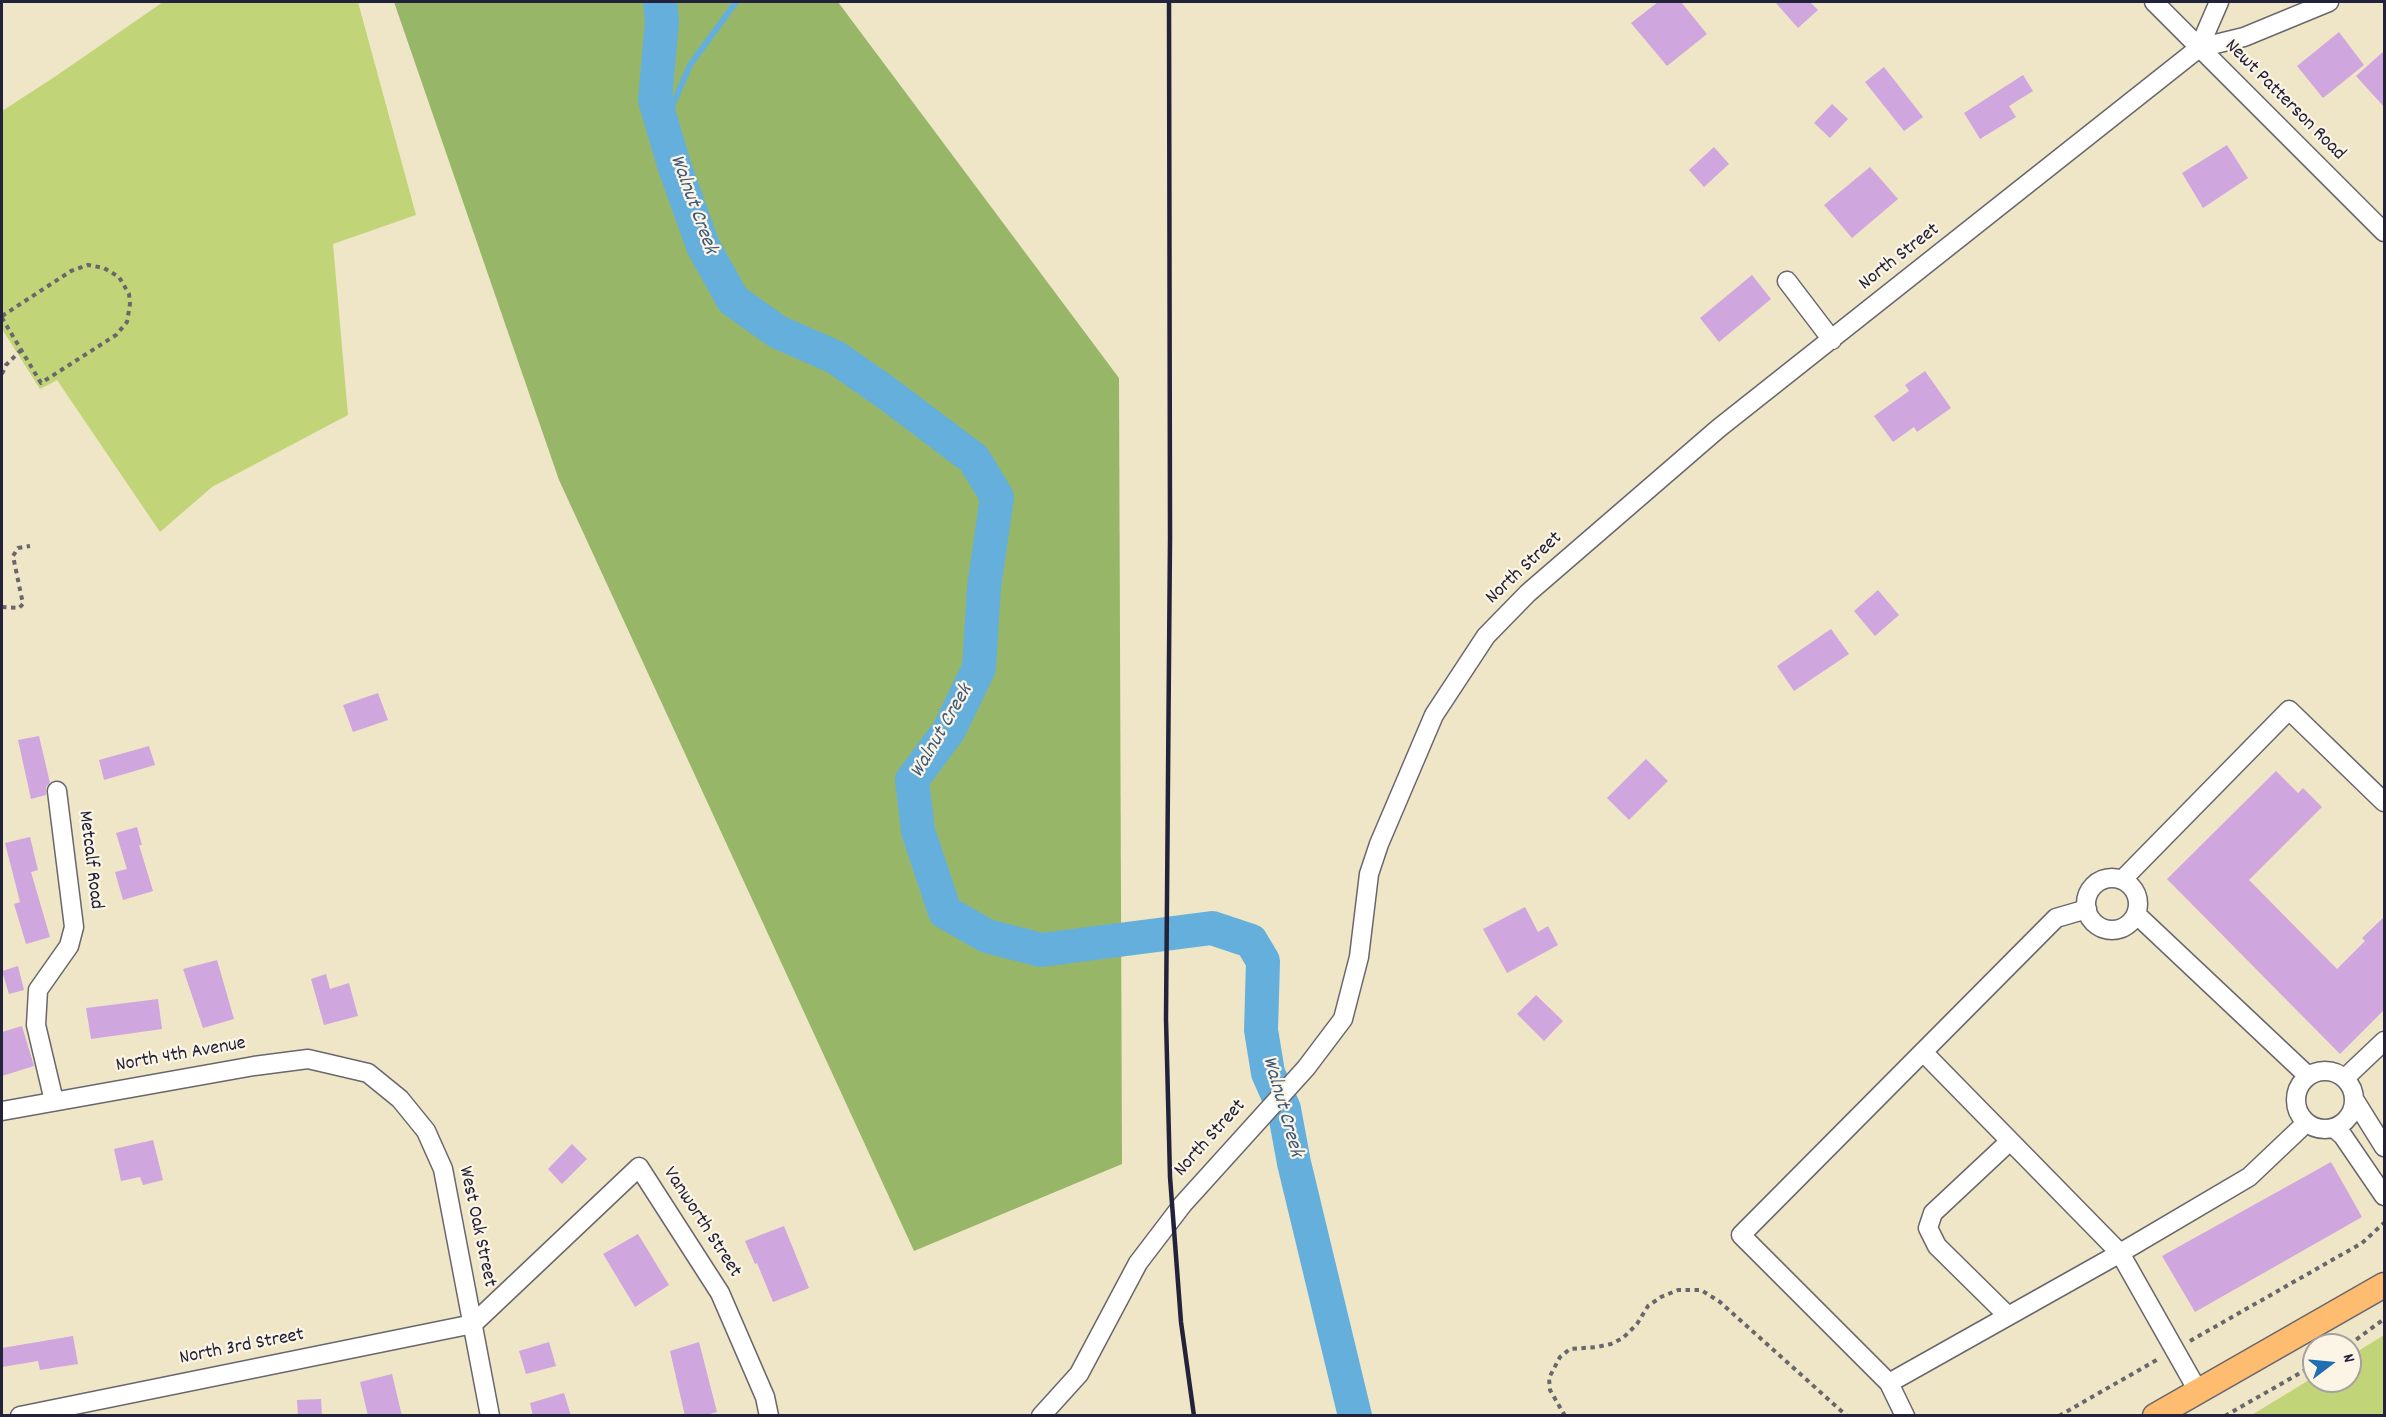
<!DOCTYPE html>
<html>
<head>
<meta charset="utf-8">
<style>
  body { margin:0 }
  #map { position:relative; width:2386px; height:1417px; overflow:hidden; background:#efe6c8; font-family:Dekko,sans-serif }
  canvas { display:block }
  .frame { position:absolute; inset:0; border:3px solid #22223b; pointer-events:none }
  .north { position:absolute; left:2302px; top:1333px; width:60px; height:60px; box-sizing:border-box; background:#fcf5e5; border:2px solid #a5a1a1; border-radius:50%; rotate:74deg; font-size:16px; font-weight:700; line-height:24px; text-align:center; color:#22223b }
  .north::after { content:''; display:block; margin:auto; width:21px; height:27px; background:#1f6fb2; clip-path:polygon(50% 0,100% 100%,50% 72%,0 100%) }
</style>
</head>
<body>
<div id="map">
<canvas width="2386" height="1417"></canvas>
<div class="frame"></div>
<div class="north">N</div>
</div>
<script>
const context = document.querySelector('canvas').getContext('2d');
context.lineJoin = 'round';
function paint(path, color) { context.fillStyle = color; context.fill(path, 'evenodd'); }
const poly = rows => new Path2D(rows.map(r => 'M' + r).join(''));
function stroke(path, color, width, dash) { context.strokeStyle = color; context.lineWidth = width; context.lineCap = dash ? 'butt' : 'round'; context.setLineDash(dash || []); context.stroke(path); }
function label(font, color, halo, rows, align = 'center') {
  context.font = font + ' Dekko,sans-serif'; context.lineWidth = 4.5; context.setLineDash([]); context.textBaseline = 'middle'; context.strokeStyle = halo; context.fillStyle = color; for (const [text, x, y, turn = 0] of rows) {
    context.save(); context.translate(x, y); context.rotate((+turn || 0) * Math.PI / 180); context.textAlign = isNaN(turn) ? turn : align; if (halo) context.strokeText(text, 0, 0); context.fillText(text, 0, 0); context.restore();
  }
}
paint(poly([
  [163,2,358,2,416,215,333,244,348,415,212,487,160,532,57,380,40,389,2,329,2,111,56,76],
  [2384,1335,2384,1415,2250,1416,2314,1377,2314,1381,2350,1381,2350,1356]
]), '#c1d578');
paint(poly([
  [394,2,838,2,1119,378,1122,1164,914,1251,559,480]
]), '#98b668');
stroke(poly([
  [663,127,690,65,736,2]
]), '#65afdd', 6);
stroke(poly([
  [660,2,662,21,655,100,674,165,703,246,733,300,778,332,835,357,888,394,974,459,997,497,984,587,979,668,949,730,912,780,918,831,945,912,987,936,1041,950,1212,928,1251,941,1263,961,1261,1030,1268,1073,1284,1109,1294,1163,1355,1416]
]), '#65afdd', 34);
paint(poly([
  [1658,2,1681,2,1707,34,1667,66,1631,23],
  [1775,2,1810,2,1818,10,1798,28],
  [2339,32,2364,65,2323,98,2297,66],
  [2385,50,2385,108,2356,76],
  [1884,67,1923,117,1904,131,1865,82],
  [2023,75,2033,91,2009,106,2016,117,1980,139,1964,113],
  [1832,104,1848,119,1830,138,1814,123],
  [2227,145,2248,178,2203,208,2182,173],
  [1714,147,1729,164,1704,187,1689,170],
  [1870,167,1898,199,1852,238,1824,205],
  [1752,275,1771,299,1719,342,1700,318],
  [1925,371,1951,408,1917,432,1914,427,1893,442,1874,416,1909,391,1905,385],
  [1878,590,1899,615,1875,636,1854,611],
  [1831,629,1849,654,1794,691,1777,666],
  [378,693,388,720,353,732,343,705],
  [39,736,50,783,46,787,46,795,31,799,18,740],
  [149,746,155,765,104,780,99,760],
  [1646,759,1668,781,1629,820,1607,798],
  [2276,771,2298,793,2303,788,2322,807,2249,880,2337,969,2365,941,2362,938,2385,916,2385,1009,2340,1054,2167,879],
  [137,827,142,845,139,845,153,891,123,900,115,872,127,869,116,833],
  [30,837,38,870,31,872,50,937,26,944,14,904,20,902,5,843],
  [1525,907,1538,932,1548,926,1558,945,1507,973,1483,929],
  [217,960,234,1019,203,1028,183,969],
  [18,966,24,990,9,994,2,971],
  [326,974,330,989,349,983,358,1016,324,1025,311,979],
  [1536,995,1563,1021,1544,1041,1517,1014],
  [158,999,162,1029,91,1039,86,1008],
  [22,1026,34,1066,2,1076,2,1032],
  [153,1140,163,1180,143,1185,140,1177,121,1181,114,1149],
  [572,1144,587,1159,562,1184,548,1169],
  [2331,1162,2362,1217,2195,1312,2162,1256],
  [784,1226,809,1288,773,1302,757,1263,755,1264,745,1241],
  [638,1234,669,1285,635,1307,603,1254],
  [73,1336,78,1364,40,1370,38,1361,2,1367,2,1348],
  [549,1342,556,1366,526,1374,519,1351],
  [699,1342,717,1412,703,1416,685,1416,670,1351],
  [392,1374,402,1416,368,1416,360,1382],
  [564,1393,571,1416,533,1416,530,1403],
  [321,1399,322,1416,298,1416,297,1400]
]), '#cfa6de');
const minor = poly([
  [2154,2,2384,232],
  [2199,48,2219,2],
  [1787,281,1832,340],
  '2086 904a26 26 0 1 1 52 0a26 26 0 1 1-52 0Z',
  [2122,880,2289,710,2384,802],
  [2087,909,2056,918,1741,1235,1889,1383,2115,1256,2249,1177,2306,1123],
  [2136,914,2308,1076],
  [1923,1052,2120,1253,2198,1391],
  '2296 1100a29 29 0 1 1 58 0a29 29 0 1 1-58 0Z',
  [2345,1078,2384,1041],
  [2354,1099,2384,1147],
  [54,1101,36,1025,38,990,69,946,74,927,57,791],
  [2,1111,254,1066,308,1059,368,1073,400,1099,426,1131,443,1169,490,1416],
  [2334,1128,2343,1136,2384,1196],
  [2008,1316,1937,1246,1928,1228,1933,1213,2010,1141],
  [1889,1383,1905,1416],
  [20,1416,473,1324,639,1167,720,1293,765,1397,769,1416],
  [1041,1416,1079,1374,1138,1263,1183,1204,1306,1068,1343,1019,1359,957,1369,874,1379,844,1434,715,1486,636,1528,593,1719,428,2199,48,2244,37,2329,2]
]);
const major = poly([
  [2155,1416,2384,1285]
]);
stroke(minor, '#6a676c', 21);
stroke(major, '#6a676c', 27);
stroke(poly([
  [2,316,71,271,88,265,104,268,119,277,129,294,130,304,127,322,116,335,41,383,2,318],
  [2,374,6,365,21,350],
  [2,607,19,608,23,604,13,556,18,548,30,546],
  [2190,1341,2362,1243,2384,1223],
  [2349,1345,2384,1319],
  [1565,1416,1550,1390,1549,1378,1560,1357,1570,1349,1597,1347,1611,1344,1623,1338,1637,1324,1648,1306,1661,1297,1678,1290,1701,1290,1720,1302,1847,1416],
  [2059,1416,2160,1358],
  [2225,1416,2314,1365]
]), '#6a676c', 4, [4.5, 4.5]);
stroke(minor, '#fff', 18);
stroke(major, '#febc70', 24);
stroke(poly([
  [1169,2,1170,538,1166,1019,1170,1177,1181,1322,1194,1416]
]), '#22223b', 4.5);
label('20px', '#22223b', '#fcf5e5', [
  ["Newt Patterson Road",2284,101,45],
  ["North Street",1900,258,-38],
  ["North Street",1525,569,-43],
  ["Metcalf Road",89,860,83],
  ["North 4th Avenue",181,1056,-10],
  ["North Street",1211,1139,-48],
  ["Vanworth Street",701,1223,57],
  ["West Oak Street",476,1227,78],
  ["North 3rd Street",242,1348,-11]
]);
label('italic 21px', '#3d5a7c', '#fcf5e5', [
  ["Walnut Creek",692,205,70],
  ["Walnut Creek",943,732,-60],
  ["Walnut Creek",1281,1107,74]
]);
</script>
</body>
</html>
